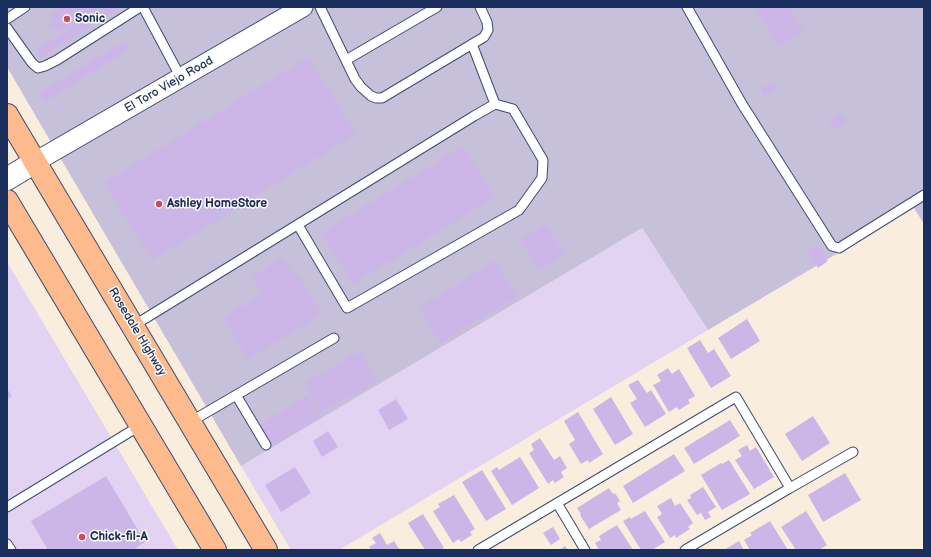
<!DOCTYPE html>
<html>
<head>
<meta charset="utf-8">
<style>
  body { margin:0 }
  #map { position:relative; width:931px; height:557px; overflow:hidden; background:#f9edde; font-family:"Balsamiq Sans",sans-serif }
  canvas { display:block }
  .frame { position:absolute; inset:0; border:8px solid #1b2f5e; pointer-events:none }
</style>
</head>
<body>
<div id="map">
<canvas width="931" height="557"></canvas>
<div class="frame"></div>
</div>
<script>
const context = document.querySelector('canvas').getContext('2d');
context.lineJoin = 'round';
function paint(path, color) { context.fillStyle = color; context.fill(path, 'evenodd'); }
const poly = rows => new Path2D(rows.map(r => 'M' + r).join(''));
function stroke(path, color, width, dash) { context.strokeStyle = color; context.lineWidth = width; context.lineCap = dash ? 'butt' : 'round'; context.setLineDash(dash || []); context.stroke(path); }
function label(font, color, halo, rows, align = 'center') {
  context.font = font + ' "Balsamiq Sans",sans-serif'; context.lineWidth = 3; context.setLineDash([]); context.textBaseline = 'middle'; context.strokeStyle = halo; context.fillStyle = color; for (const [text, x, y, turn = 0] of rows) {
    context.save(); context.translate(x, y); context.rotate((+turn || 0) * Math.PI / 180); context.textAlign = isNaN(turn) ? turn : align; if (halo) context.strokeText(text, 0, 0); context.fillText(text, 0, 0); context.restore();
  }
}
paint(poly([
  [642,228,708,330,339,550,291,550,241,466],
  [7,262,178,550,7,550]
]), '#e3d3f2');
paint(poly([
  [7,7,924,7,924,224,914,208,708,330,642,228,241,466,7,67]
]), '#c6c0da');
paint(poly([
  [64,7,101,7,60,32,58,28,52,31,48,26,54,22,50,15],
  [105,7,113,7,115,11,40,58,35,50],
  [755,7,789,7,804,31,778,46],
  [125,41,130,49,45,102,39,93],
  [308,57,356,134,152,260,104,183],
  [772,82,776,88,764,96,760,89],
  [841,113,846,121,834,129,829,121],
  [463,146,495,197,353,284,321,233],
  [545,224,564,254,539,270,520,240],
  [818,246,828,261,818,268,808,252],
  [283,257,294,274,297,273,322,314,248,359,223,318,263,294,252,276],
  [495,261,517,297,441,343,419,308],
  [747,319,760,341,731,359,718,338],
  [700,340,708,353,714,349,731,376,711,388,687,348],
  [360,351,377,381,321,413,304,384],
  [668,368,672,374,679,369,695,396,688,400,690,403,679,410,677,407,669,412,653,385,661,381,657,375],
  [638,380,647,393,651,390,666,414,645,427,630,403,637,399,628,385],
  [7,389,12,396,7,399],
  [308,395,321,417,271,447,258,426],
  [611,397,633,434,615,445,593,409],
  [396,399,408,419,389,430,378,410],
  [578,412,603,454,589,463,588,460,581,464,569,444,575,440,564,421],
  [813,416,830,443,802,461,785,434],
  [730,420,740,436,694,464,684,448],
  [328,431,338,447,322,457,313,441],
  [540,438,554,460,560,456,567,468,561,472,564,477,555,483,553,480,548,484,529,453,534,450,531,444],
  [747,445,750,451,756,447,774,477,754,489,735,460,742,456,738,450],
  [674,454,685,471,633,503,623,486],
  [520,457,539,488,512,505,491,471,497,467,499,470],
  [729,460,750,494,722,510,701,475,721,463,722,464],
  [295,467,311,493,281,512,265,485],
  [482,470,506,509,486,521,462,482],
  [845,473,861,500,823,522,808,495],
  [106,476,145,542,133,550,48,550,31,521],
  [703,487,716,507,708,512,711,517,705,520,701,513,697,515,687,500,691,498,690,495],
  [609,488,613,494,615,493,620,501,617,503,621,510,589,529,580,515,581,514,577,508],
  [454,495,475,529,470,532,472,535,461,542,459,539,453,543,433,511,440,507,438,504],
  [671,498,675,506,680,503,693,523,688,527,690,529,676,538,675,535,670,538,657,517,662,514,657,506],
  [645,511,665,542,652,550,641,550,623,521,630,517,631,519],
  [806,511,827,545,819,550,796,550,781,527],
  [423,514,444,548,440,550,425,550,408,523],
  [770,521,788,550,750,550,744,540,752,535,750,533],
  [617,525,633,550,599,550,595,543,601,540,599,536],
  [553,527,560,539,551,545,543,533],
  [380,533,387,545,394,541,400,550,371,550,369,547,376,543,372,538],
  [739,541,744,550,724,550],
  [565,546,568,550,559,550]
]), '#ccb6e7');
const service = poly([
  [143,7,181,78],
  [320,7,355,79,361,87,371,96,376,98,382,98,484,37,488,30,487,22,480,7],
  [687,7,742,104,832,246,839,248,924,195],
  [7,19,25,7],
  [7,28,32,63,38,68,45,66,57,60,140,7],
  [472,44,495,104],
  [346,60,437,7],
  [133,326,474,116,495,104,513,109,543,160,542,178,519,210,347,308,298,225],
  [236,395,266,445],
  [190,422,334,338],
  [790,488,853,452],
  [557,503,585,550],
  [7,507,141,425],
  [7,544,11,550],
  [478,550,736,397,790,488,685,550]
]);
const minor = poly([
  [35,162,303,7]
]);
const tertiary = poly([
  [7,179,35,162]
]);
const primary = poly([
  [7,115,266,550],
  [7,201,215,550]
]);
stroke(service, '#3c4c71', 11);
stroke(minor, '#3c4c71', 21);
stroke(tertiary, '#3c4c71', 24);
stroke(primary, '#3c4c71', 24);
stroke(service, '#fff', 9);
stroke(minor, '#fff', 19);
stroke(tertiary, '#fff', 22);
stroke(primary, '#fcba8d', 22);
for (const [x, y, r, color] of [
  [67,19,4,"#d1495b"],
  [159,204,4,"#d1495b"],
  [82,537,4,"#d1495b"]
]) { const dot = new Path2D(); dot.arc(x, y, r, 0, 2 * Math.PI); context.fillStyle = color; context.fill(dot); stroke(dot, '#fdfcf7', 1.5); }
label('bold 12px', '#1b2f5e', '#fdfcf7', [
  ["Sonic",75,19],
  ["Ashley HomeStore",167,204],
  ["Chick-fil-A",90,537]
], 'left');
label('12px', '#1b2f5e', '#fdfcf7', [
  ["El Toro Viejo Road",169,85,-30],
  ["Rosedale Highway",137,332,59]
]);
</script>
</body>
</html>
